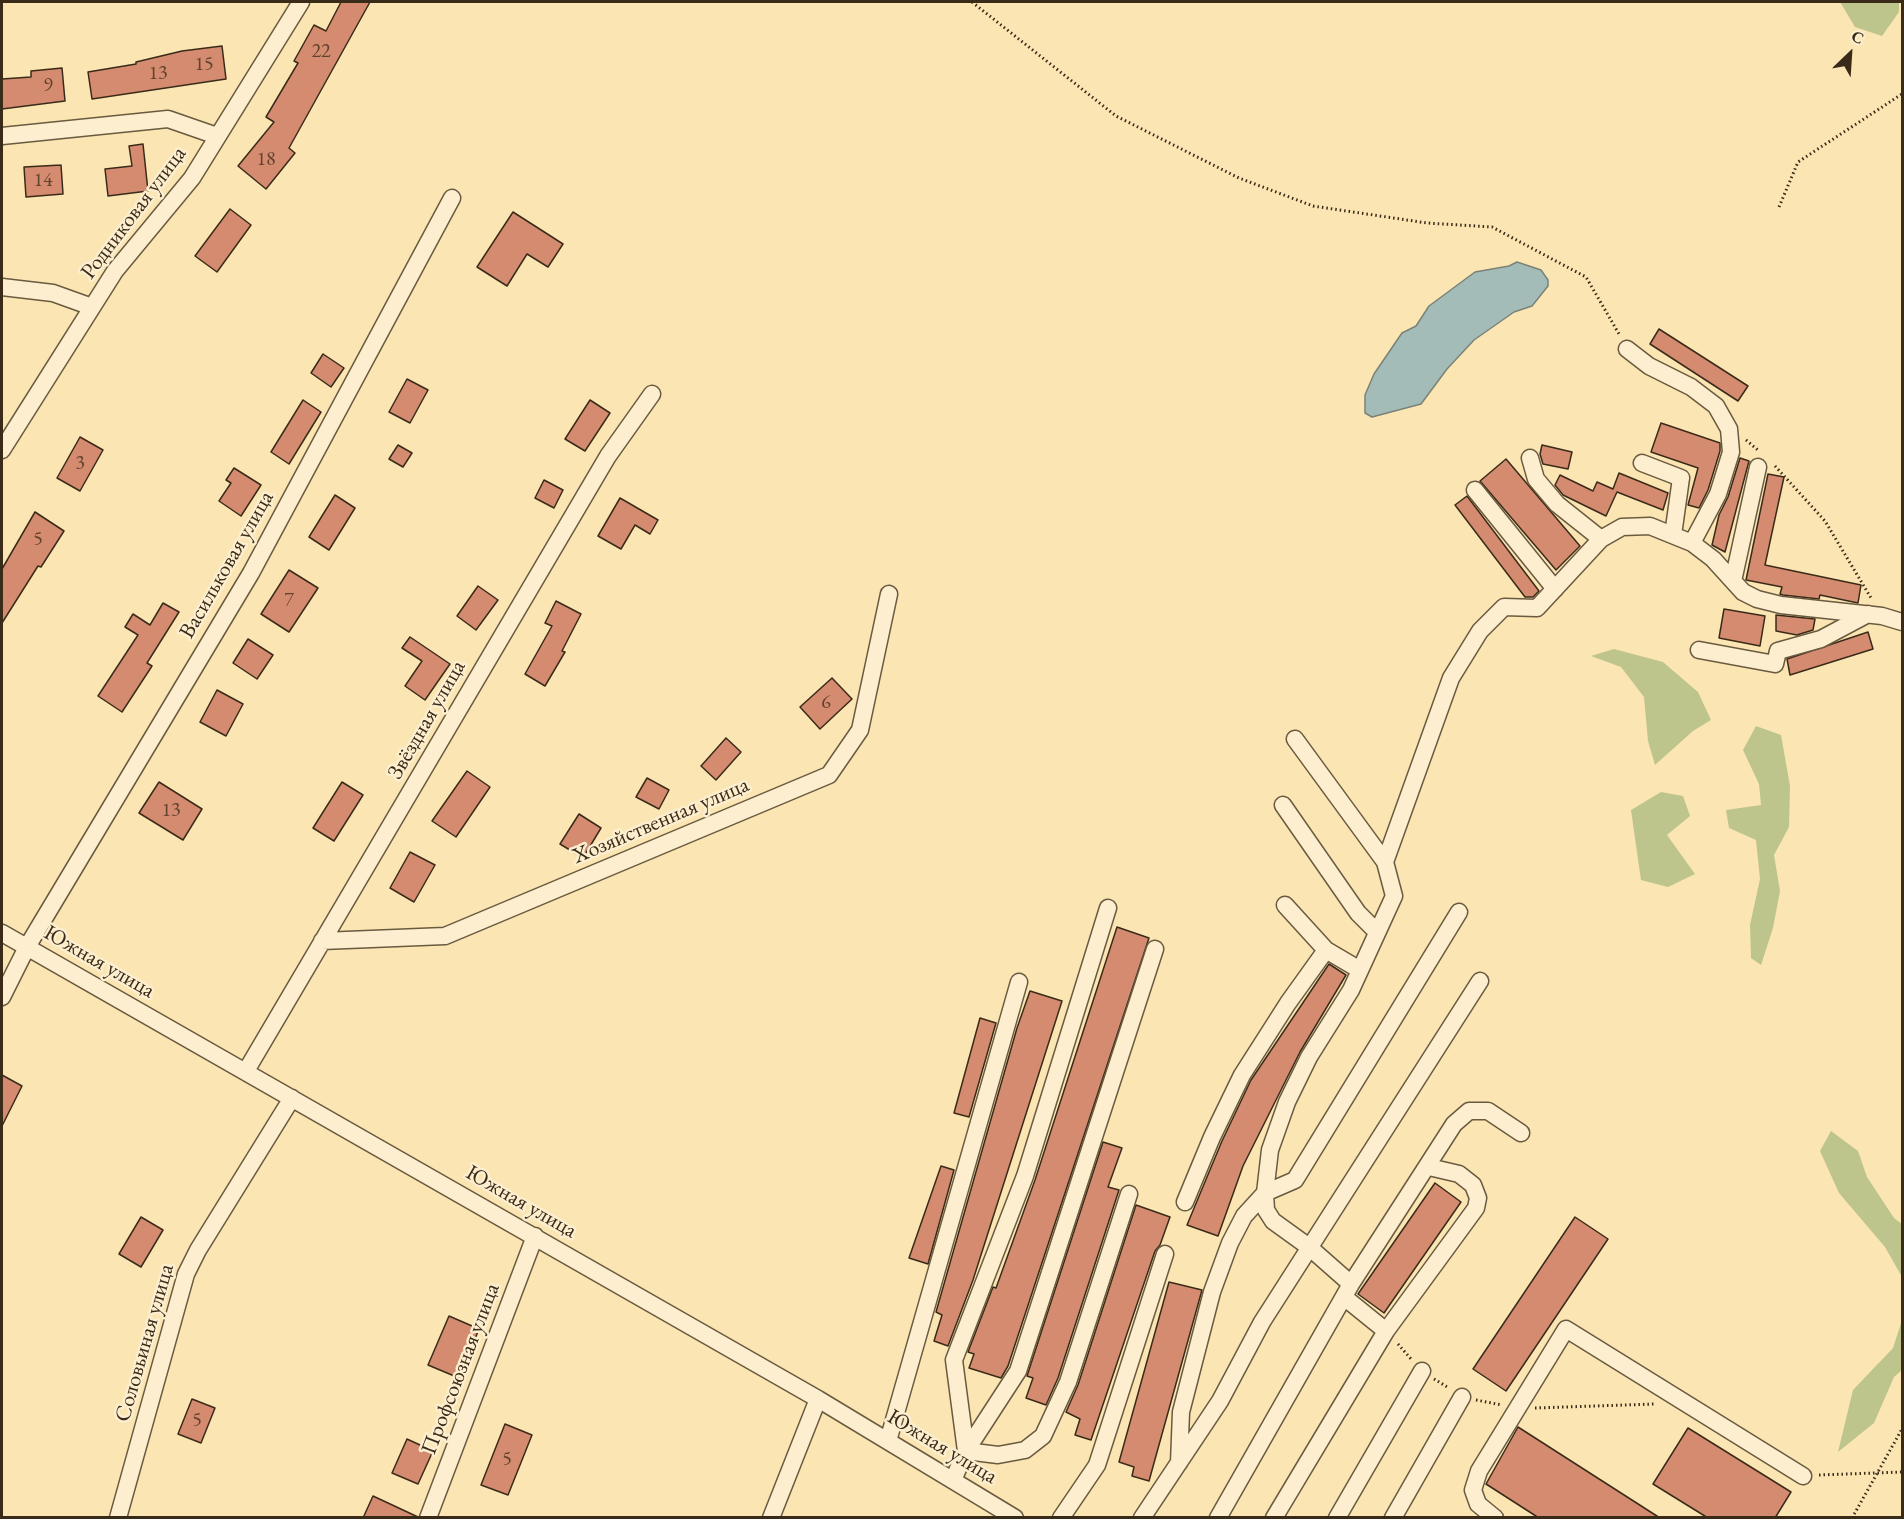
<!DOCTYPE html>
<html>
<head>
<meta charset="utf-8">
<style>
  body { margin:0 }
  #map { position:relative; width:1904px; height:1519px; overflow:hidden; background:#fae5b3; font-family:"EB Garamond",serif }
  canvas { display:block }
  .frame { position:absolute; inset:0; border:3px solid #3a2b19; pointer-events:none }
  .north { position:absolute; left:1820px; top:24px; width:60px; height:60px; -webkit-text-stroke:4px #fceece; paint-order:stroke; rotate:25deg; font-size:16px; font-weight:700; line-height:24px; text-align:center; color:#3a2b19 }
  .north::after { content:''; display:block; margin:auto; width:21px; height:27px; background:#3a2b19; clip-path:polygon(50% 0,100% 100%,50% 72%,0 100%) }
</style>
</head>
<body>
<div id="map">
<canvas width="1904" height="1519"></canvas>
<div class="frame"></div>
<div class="north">С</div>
</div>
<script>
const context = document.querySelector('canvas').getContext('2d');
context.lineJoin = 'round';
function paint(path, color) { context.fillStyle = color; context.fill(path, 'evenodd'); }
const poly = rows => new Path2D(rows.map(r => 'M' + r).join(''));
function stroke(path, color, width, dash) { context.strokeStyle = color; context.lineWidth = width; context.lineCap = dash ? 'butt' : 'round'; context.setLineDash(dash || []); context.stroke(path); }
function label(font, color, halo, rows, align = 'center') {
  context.font = font + ' "EB Garamond",serif'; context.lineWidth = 5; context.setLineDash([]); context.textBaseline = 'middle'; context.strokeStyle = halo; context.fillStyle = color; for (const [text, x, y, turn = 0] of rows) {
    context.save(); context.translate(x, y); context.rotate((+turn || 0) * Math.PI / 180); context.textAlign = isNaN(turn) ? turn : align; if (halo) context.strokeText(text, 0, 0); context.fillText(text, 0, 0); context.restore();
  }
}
paint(poly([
  [1840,2,1899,2,1899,12,1882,36,1855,27],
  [1614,649,1663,662,1698,692,1711,720,1693,731,1655,765,1648,741,1644,697,1621,667,1591,656],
  [1756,726,1781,735,1790,786,1789,827,1774,855,1780,891,1773,928,1761,965,1751,958,1750,925,1760,879,1756,840,1729,828,1726,810,1761,805,1759,784,1743,750],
  [1661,792,1683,796,1690,816,1667,835,1695,874,1668,887,1641,880,1631,810],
  [1831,1131,1858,1151,1867,1177,1894,1218,1902,1224,1902,1277,1885,1247,1839,1193,1820,1151],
  [1902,1320,1902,1370,1894,1377,1874,1423,1838,1452,1853,1390,1893,1348]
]), '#bec58c');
const water = poly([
  [1517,262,1541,270,1548,280,1548,286,1532,306,1514,312,1474,340,1447,369,1421,404,1372,417,1365,413,1365,395,1374,374,1402,333,1416,326,1429,306,1475,272,1509,266,1517,262]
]);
paint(water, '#a4bcb8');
stroke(water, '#7a8278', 1.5);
const building = poly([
  [341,2,370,2,289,148,295,153,266,189,238,166,274,122,266,117,298,63,294,61,314,25,326,31,341,2],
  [222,46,226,79,92,99,88,72,136,64,136,62,182,51,222,46],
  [62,68,65,101,2,109,2,79,31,77,31,71,62,68],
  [143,144,148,191,108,196,105,169,132,166,129,146,143,144],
  [61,165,63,194,26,197,24,167,61,165],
  [230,209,251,225,217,272,195,256,230,209],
  [513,212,563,244,548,267,527,254,507,286,477,267,513,212],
  [1659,329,1748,386,1738,401,1650,344,1659,329],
  [323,354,344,368,331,387,311,373,323,354],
  [407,379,428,390,410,423,389,412,407,379],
  [303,400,321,412,289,464,271,452,303,400],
  [590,400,610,413,585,451,565,439,590,400],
  [1661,423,1720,443,1720,451,1708,490,1699,508,1688,505,1698,468,1651,452,1661,423],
  [80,437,103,450,80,491,57,478,80,437],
  [398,445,412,453,403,467,389,459,398,445],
  [1542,445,1572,452,1568,469,1543,464,1540,454,1542,445],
  [1740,458,1749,461,1725,552,1712,545,1719,515,1728,497,1740,458],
  [1506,459,1580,546,1556,570,1480,481,1506,459],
  [234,468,261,485,241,516,219,501,231,483,226,480,234,468],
  [1619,473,1668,493,1663,510,1617,492,1606,516,1563,495,1555,485,1560,475,1593,491,1597,482,1613,489,1619,473],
  [1768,474,1784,477,1765,565,1861,585,1858,603,1820,595,1819,599,1783,595,1780,594,1782,587,1746,580,1768,474],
  [544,480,563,490,554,508,535,498,544,480],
  [335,495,355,508,329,550,309,537,335,495],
  [1467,496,1539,591,1533,597,1525,597,1455,505,1467,496],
  [620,498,658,520,650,534,635,525,621,549,598,536,620,498],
  [35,512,64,531,41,567,38,566,2,623,2,569,35,512],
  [289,570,318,588,289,632,261,614,289,570],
  [478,586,498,600,476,630,457,616,478,586],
  [556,601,581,614,562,651,565,652,545,686,525,674,552,626,545,623,556,601],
  [163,603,179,612,147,663,152,666,122,712,98,696,138,635,125,627,133,614,150,625,163,603],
  [1724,609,1765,616,1760,646,1719,638,1724,609],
  [1776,615,1815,619,1813,630,1797,635,1776,631,1776,615],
  [1868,632,1873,649,1790,675,1787,659,1868,632],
  [410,637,450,664,425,700,405,686,422,661,402,648,410,637],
  [248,639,273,655,257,679,233,663,248,639],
  [832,678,852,699,820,729,800,707,832,678],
  [217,690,243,704,226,736,200,722,217,690],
  [726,738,741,752,716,780,701,766,726,738],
  [467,771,490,787,456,837,432,821,467,771],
  [647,778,669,790,659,809,636,797,647,778],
  [159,782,202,809,183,840,139,813,159,782],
  [342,782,363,795,334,841,313,828,342,782],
  [579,814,601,828,583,858,560,844,579,814],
  [410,852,435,865,414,902,390,888,410,852],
  [1117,927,1149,938,1008,1366,1001,1378,969,1368,974,1354,968,1352,993,1287,996,1288,1035,1180,1117,927],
  [1329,964,1346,975,1300,1052,1243,1166,1218,1236,1187,1225,1222,1141,1251,1080,1329,964],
  [1030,991,1062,1001,973,1280,948,1346,934,1341,942,1315,936,1312,1017,1028,1030,991],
  [980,1018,996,1023,969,1117,954,1113,980,1018],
  [2,1075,22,1086,2,1126,2,1075],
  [1103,1142,1122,1148,1108,1187,1119,1190,1058,1378,1046,1405,1026,1398,1033,1378,1027,1376,1103,1142],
  [941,1166,954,1170,928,1264,909,1258,941,1166],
  [1435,1183,1461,1202,1384,1313,1358,1294,1435,1183],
  [1136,1205,1170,1217,1160,1245,1155,1251,1091,1440,1075,1435,1080,1419,1066,1412,1078,1385,1136,1205],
  [141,1217,163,1230,141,1267,119,1254,141,1217],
  [1575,1217,1608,1239,1506,1391,1473,1369,1575,1217],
  [1169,1282,1202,1290,1149,1481,1132,1476,1134,1467,1119,1462,1169,1282],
  [449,1316,479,1329,459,1378,428,1365,449,1316],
  [192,1399,215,1408,201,1443,178,1434,192,1399],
  [505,1424,532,1435,508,1495,481,1485,505,1424],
  [1518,1427,1660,1518,1539,1518,1486,1484,1518,1427],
  [1688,1428,1791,1492,1775,1518,1708,1518,1653,1484,1688,1428],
  [407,1439,433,1451,418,1484,392,1473,407,1439],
  [373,1496,418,1517,418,1518,363,1518,373,1496]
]);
paint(building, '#d48b6f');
stroke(building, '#3a2b19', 1.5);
const minor = poly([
  [2,136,168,119,217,136],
  [2,287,53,293,92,307],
  [1627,349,1649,366,1691,387,1716,406,1729,429,1731,452,1718,494,1692,543],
  [2,450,115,271,192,178,301,2],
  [1530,458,1536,479,1557,504,1601,539],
  [1642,463,1681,478,1673,535],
  [1475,490,1555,589],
  [1733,581,1758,467],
  [1699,650,1775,664,1778,651,1821,639,1868,614],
  [1295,739,1385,862],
  [1283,805,1358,913,1377,932],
  [1285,905,1326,950,1360,970],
  [1108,908,1025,1176,954,1360,966,1451,998,1455,1025,1450,1043,1436,1068,1382,1129,1194],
  [2,933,818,1399,1015,1518],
  [322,941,445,936,829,775,860,730,889,594],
  [2,997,27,947,251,573,452,198],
  [246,1071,608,456,652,394],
  [1185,1202,1212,1137,1242,1075,1288,1003,1326,950],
  [1351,1284,1309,1247,1273,1221,1266,1210,1265,1193,1270,1150,1287,1102,1309,1057,1351,990,1394,896,1385,862,1451,678,1480,631,1504,607,1537,608,1601,539,1622,527,1650,526,1692,543,1713,559,1743,592,1757,599,1781,605,1882,616,1902,622],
  [1386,1331,1476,1208,1478,1198,1473,1185,1459,1174,1429,1167],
  [888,1441,1019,982],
  [1179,1463,1181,1412,1212,1292,1230,1243,1244,1216,1265,1193,1295,1180,1459,912],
  [953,1480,966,1451,1018,1371,1155,949],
  [118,1518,186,1274,198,1250,292,1098],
  [428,1518,535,1236],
  [771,1518,818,1399],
  [1061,1518,1097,1465,1165,1254],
  [1142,1518,1220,1401,1262,1322,1480,981],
  [1218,1518,1351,1284,1454,1124,1469,1111,1488,1111,1521,1133],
  [1274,1518,1386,1331,1344,1297],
  [1337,1518,1422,1371],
  [1393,1518,1462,1397],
  [1495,1518,1478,1504,1473,1490,1479,1471,1566,1329,1803,1476]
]);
stroke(minor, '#6a5a40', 19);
stroke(poly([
  [972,2,1116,116,1239,178,1313,206,1427,223,1492,227,1586,277,1619,334],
  [1779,207,1798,162,1902,94],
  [1746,440,1759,451],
  [1775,466,1825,521,1871,598],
  [1398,1344,1411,1359],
  [1434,1379,1449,1388],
  [1476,1400,1502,1405],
  [1535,1408,1655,1404],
  [1819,1475,1902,1472],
  [1852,1518,1902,1429]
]), '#3a2b19', 3, [1.5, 3]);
stroke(minor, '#fceece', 16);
label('20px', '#60432e', null, [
  ["22",321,52],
  ["15",204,65],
  ["13",158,74],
  ["9",48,86],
  ["18",266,160],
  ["14",43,181],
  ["3",80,464],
  ["5",38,540],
  ["7",289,601],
  ["6",826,703],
  ["13",171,811],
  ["5",197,1421],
  ["5",507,1460]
]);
label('22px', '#3a2b19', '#fceece', [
  ["Родниковая улица",134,213,-53],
  ["Васильковая улица",227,565,-60],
  ["Звёздная улица",427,720,-60],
  ["Хозяйственная улица",661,821,-23],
  ["Южная улица",99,962,30],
  ["Южная улица",521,1202,30],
  ["Соловьиная улица",145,1343,-74],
  ["Профсоюзная улица",461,1369,-69],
  ["Южная улица",942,1447,31]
]);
</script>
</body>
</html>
